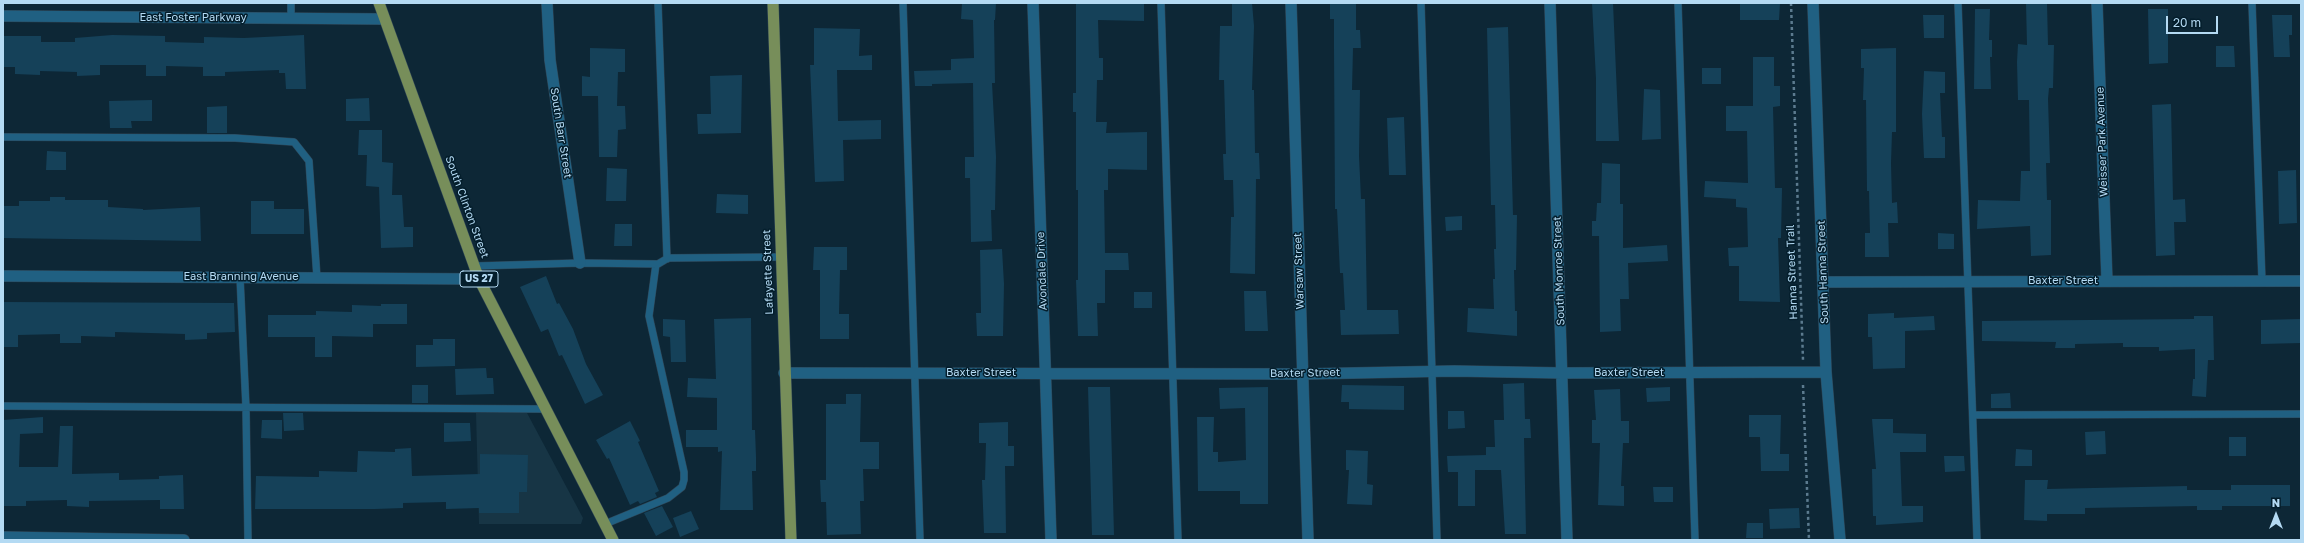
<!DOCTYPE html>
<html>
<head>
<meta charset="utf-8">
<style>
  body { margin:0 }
  #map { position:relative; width:2304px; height:543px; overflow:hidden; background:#0d2736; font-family:"Golos Text",sans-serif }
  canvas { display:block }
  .frame { position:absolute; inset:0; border:4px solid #b4daf3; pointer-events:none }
  .north { position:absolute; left:2256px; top:495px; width:40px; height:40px; -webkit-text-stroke:3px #041e2c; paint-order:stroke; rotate:0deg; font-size:11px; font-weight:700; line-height:16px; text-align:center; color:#b4daf3 }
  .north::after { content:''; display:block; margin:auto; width:14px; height:18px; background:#b4daf3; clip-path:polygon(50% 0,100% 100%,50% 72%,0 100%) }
  .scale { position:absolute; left:2166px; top:16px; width:52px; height:18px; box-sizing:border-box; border:2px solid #b4daf3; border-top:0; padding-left:5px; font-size:12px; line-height:14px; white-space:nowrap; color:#b4daf3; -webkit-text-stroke:3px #041e2c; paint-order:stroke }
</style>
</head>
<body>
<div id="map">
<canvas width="2304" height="543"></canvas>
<div class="frame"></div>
<div class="north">N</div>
<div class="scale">20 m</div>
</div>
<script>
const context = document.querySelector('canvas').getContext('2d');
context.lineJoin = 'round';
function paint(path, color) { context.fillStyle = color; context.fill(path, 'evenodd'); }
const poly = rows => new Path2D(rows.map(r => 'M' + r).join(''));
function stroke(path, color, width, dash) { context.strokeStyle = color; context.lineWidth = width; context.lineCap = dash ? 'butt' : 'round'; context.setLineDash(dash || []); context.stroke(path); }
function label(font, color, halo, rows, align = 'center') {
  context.font = font + ' "Golos Text",sans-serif'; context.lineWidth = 3; context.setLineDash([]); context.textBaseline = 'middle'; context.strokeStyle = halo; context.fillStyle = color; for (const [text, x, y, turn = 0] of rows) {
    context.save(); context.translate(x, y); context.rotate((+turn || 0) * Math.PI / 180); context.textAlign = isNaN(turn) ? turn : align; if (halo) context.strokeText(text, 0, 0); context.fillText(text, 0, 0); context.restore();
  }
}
paint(poly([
  [476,413,527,413,583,518,581,524,479,524]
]), '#173545');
paint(poly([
  [962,3,996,3,995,20,994,20,995,83,992,83,996,157,995,210,991,210,992,241,971,242,970,178,965,178,965,157,974,157,973,83,932,84,932,86,915,86,914,71,951,70,951,59,974,58,973,20,961,19],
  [1076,3,1144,4,1144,21,1098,20,1099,58,1103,58,1103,80,1097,80,1096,122,1107,122,1106,133,1147,132,1147,170,1108,169,1108,190,1104,190,1105,253,1128,253,1129,270,1105,270,1105,303,1097,303,1098,336,1078,336,1076,280,1078,280,1078,190,1076,190,1076,112,1073,112,1073,93,1076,93],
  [1232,3,1252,3,1254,26,1252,90,1254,90,1255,153,1259,153,1260,179,1256,179,1255,274,1230,273,1231,217,1234,217,1233,180,1224,180,1223,154,1226,154,1224,80,1219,80,1220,26,1232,26],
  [1330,3,1356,3,1356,30,1360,30,1361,48,1353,48,1352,90,1360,90,1359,156,1361,199,1365,199,1367,310,1398,310,1399,334,1341,335,1340,310,1345,310,1343,273,1340,273,1337,209,1335,209,1334,48,1334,19,1330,19],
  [1592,3,1613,3,1619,141,1596,141,1596,79],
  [1740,3,1780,3,1779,20,1740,20],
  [2026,3,2047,3,2048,45,2054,45,2053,88,2049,88,2048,99,2050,163,2046,163,2047,200,2051,200,2051,255,2031,256,2030,226,1977,229,1978,200,2020,201,2021,171,2030,171,2029,100,2018,100,2017,62,2018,44,2027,45],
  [1975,9,1990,9,1989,40,1992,40,1992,57,1990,57,1991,89,1974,89],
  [2148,9,2168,9,2168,63,2149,64],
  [1923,15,1944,15,1944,38,1924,38],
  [2272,15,2292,15,2292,35,2289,35,2290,57,2274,57],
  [1508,27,1513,215,1517,215,1516,270,1514,270,1515,311,1517,311,1517,336,1467,332,1468,308,1494,309,1493,279,1495,279,1494,249,1496,249,1495,205,1491,205,1487,28],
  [814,28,860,29,859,56,872,55,872,70,837,70,838,121,881,120,881,139,843,140,844,181,815,182,810,65,814,65],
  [112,35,165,36,165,42,204,43,204,37,244,38,304,35,306,89,286,89,285,73,279,73,279,70,225,72,225,76,203,76,203,67,166,66,166,76,146,76,146,65,100,65,100,75,77,76,77,72,40,71,40,75,15,74,15,67,3,67,3,36,41,36,41,42,75,42,75,38],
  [2216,46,2234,46,2235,67,2216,67],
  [590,48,625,49,625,72,618,72,617,106,625,106,626,129,618,130,617,157,599,157,598,96,582,96,582,76,590,77],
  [1896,48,1896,132,1892,132,1891,163,1892,203,1897,202,1898,223,1888,223,1889,257,1865,257,1865,233,1870,233,1869,191,1867,191,1866,100,1863,100,1864,68,1861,68,1861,49],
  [1753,57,1774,57,1774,86,1780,86,1780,106,1773,107,1775,188,1782,188,1781,238,1778,238,1780,302,1739,301,1739,266,1729,266,1728,248,1748,247,1747,208,1736,207,1736,199,1704,197,1705,181,1748,183,1747,131,1726,131,1726,106,1753,106],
  [1702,68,1721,68,1721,84,1702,84],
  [1924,71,1945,72,1945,93,1940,93,1942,137,1945,137,1945,158,1924,158,1922,114],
  [742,75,741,133,698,134,697,114,711,114,710,76],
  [1644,89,1660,90,1661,139,1642,140],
  [369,98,370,121,346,121,346,99],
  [152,100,152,121,131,121,132,128,110,128,109,101],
  [2171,104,2173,200,2185,199,2186,222,2174,222,2175,255,2156,256,2152,105],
  [227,106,227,133,207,133,207,107],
  [1404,117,1406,175,1389,175,1387,118],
  [359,130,382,130,382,162,393,163,392,195,402,195,404,227,413,227,413,247,381,248,379,187,366,186,367,155,358,155],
  [47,151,66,152,66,170,46,170],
  [1602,163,1620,164,1620,204,1623,204,1623,248,1667,245,1668,261,1628,263,1629,299,1620,299,1621,331,1600,332,1599,236,1592,236,1592,221,1596,221,1597,203,1601,203],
  [607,168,627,169,626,201,606,201],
  [2296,170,2297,223,2279,224,2278,171],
  [717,194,748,195,748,214,716,213],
  [50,197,65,197,65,200,108,200,108,207,143,209,143,210,200,207,201,241,3,238,3,206,19,206,19,201,50,201],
  [251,201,274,201,274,209,304,209,304,234,251,234],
  [1462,216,1462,230,1446,231,1445,217],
  [615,224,632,224,632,246,614,246],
  [1938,233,1954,234,1954,249,1938,249],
  [814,247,847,247,847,270,840,270,839,314,849,314,849,339,820,339,820,270,813,270],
  [1002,249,1004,284,1003,336,977,336,976,313,981,313,980,250],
  [546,276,557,304,559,303,573,329,586,364,603,395,585,404,562,355,559,356,548,329,541,332,520,287],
  [1244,291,1266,291,1268,331,1245,331],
  [1134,292,1152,292,1152,308,1134,308],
  [3,302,234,303,235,332,207,333,207,339,185,340,185,334,115,332,115,337,81,336,81,343,60,343,60,334,18,335,18,347,3,347],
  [381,304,407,304,407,324,373,324,373,337,332,336,332,357,315,357,315,337,268,337,268,315,316,315,316,311,352,312,352,305,381,306],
  [1894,313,1894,318,1934,316,1935,330,1905,331,1905,368,1873,369,1872,337,1868,337,1868,314],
  [2194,316,2213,316,2214,360,2208,360,2206,397,2192,396,2193,379,2195,379,2195,349,2159,351,2159,347,2123,347,2123,343,2075,344,2075,348,2055,348,2056,342,1982,341,1982,321,2194,319],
  [751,318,752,430,755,430,756,457,756,471,752,471,753,510,720,510,722,451,718,452,718,447,686,447,686,430,717,430,717,398,687,397,688,378,716,379,714,319],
  [663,319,685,320,686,362,671,362,670,337,663,336],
  [2301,319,2301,343,2261,344,2261,320],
  [433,339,455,339,455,366,416,367,416,345,433,345],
  [486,368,487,378,493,378,494,394,456,395,455,369],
  [1524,383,1525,419,1530,419,1531,438,1524,438,1526,534,1505,534,1501,470,1475,470,1475,506,1458,506,1458,472,1448,472,1447,456,1486,455,1486,447,1495,447,1494,420,1504,420,1503,384],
  [412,385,428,385,428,403,412,403],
  [1342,385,1404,386,1404,410,1349,409,1349,402,1341,402],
  [1088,387,1110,387,1114,535,1092,535],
  [1268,387,1268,504,1240,504,1240,491,1198,491,1197,417,1214,417,1213,452,1218,452,1218,462,1246,460,1245,408,1220,409,1219,388],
  [1670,387,1670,401,1647,402,1646,388],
  [1620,389,1621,421,1629,421,1629,443,1623,443,1621,486,1624,486,1624,506,1598,505,1600,443,1592,443,1592,420,1596,420,1594,390],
  [2010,393,2011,408,1991,408,1991,394],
  [846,394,861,394,860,442,879,442,879,469,863,469,864,501,860,501,861,534,827,535,826,502,821,502,820,480,826,480,826,404,846,404],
  [1448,411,1464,411,1465,428,1448,429],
  [283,413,303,413,304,430,284,431],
  [1749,415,1781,415,1780,454,1789,454,1789,471,1761,471,1760,437,1749,437],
  [43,417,43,433,20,434,19,467,58,467,60,426,73,426,72,474,119,473,119,480,159,479,159,476,183,475,184,509,160,509,160,500,89,501,89,507,67,506,67,500,26,501,26,506,4,506,3,420],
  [1872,419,1893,419,1893,433,1926,434,1926,452,1900,452,1902,506,1923,506,1923,522,1876,525,1876,516,1873,516,1872,469,1876,469],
  [262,420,282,420,282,439,261,438],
  [630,421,640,441,638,442,659,491,655,493,657,497,640,504,638,501,630,505,609,458,607,459,596,440],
  [1008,422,1008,446,1014,446,1014,466,1005,466,1006,533,984,533,982,480,985,480,986,443,979,443,979,423],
  [444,423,470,423,471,441,444,442],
  [2105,431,2106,454,2086,455,2085,432],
  [2229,437,2246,437,2246,456,2229,456],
  [411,448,412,476,480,474,480,454,528,455,527,492,519,492,519,513,479,513,479,508,446,509,446,502,403,503,403,508,375,509,255,509,256,476,319,477,319,471,357,472,358,451,395,452,395,449],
  [2016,449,2032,450,2032,466,2015,466],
  [1346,450,1368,451,1367,484,1373,485,1372,505,1347,504,1349,470,1346,470],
  [1944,456,1964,456,1965,471,1945,472],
  [2025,480,2048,480,2047,489,2187,486,2187,490,2231,490,2231,485,2290,485,2290,506,2222,506,2222,510,2197,510,2197,506,2085,508,2085,514,2047,514,2047,521,2024,520],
  [1653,487,1673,487,1673,502,1654,502],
  [662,506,673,527,656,536,644,513],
  [1799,508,1800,528,1770,529,1769,509],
  [691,511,699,529,680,537,673,518],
  [1747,523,1763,523,1763,538,1746,538]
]), '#154159');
const service = poly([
  [291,3,291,18],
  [658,3,667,259],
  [903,3,920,540],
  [1161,3,1178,540],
  [1421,3,1437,540],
  [1678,3,1695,540],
  [1958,3,1977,540],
  [2252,3,2262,281],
  [3,137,235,138,294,142,309,161,317,278],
  [475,266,580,263,658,264,668,258,781,257],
  [240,277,246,408,248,540],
  [3,406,545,409],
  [1973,415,2301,414],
  [605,524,668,498,682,487,684,480,684,472,649,316,656,264]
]);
const minor = poly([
  [547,3,550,60,580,263],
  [1033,3,1051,540],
  [1291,3,1308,540],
  [1550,3,1567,540],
  [1813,3,1826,372,1840,540],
  [2097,3,2107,281],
  [3,16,383,19],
  [3,276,479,279],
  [1824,282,2301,281],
  [784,373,1303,374,1454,371,1562,373,1826,372],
  [3,537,184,540]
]);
const trunk = poly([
  [379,3,479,279,613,540],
  [773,3,791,540]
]);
stroke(service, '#2f4555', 8);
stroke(minor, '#2f4555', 12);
stroke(trunk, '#2f4555', 12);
stroke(poly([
  [1791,3,1803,360],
  [1803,385,1809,540]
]), '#5c7b8f', 2.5, [3, 3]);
stroke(service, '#206082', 7);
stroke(minor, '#206082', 11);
stroke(trunk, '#778e5a', 11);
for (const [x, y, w] of [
  [479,279,38]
]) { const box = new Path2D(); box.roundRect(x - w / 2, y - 8, w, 16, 3); context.fillStyle = '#041e2c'; context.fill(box); stroke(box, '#b4daf3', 1); }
label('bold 10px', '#b4daf3', null, [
  ["US 27",479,279]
]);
label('11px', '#b4daf3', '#041e2c', [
  ["East Foster Parkway",193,18],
  ["South Barr Street",561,133,81],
  ["Weisser Park Avenue",2102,142,-92],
  ["South Clinton Street",467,207,70],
  ["Avondale Drive",1042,271,-92],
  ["Warsaw Street",1299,271,-92],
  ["South Monroe Street",1559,271,-92],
  ["Lafayette Street",768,272,-92],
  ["Hanna Street Trail",1792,272,-92],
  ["South Hanna Street",1823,272,-92],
  ["East Branning Avenue",241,277],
  ["Baxter Street",2063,281],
  ["Baxter Street",981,373],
  ["Baxter Street",1305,373,-1],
  ["Baxter Street",1629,373]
]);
</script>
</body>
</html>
